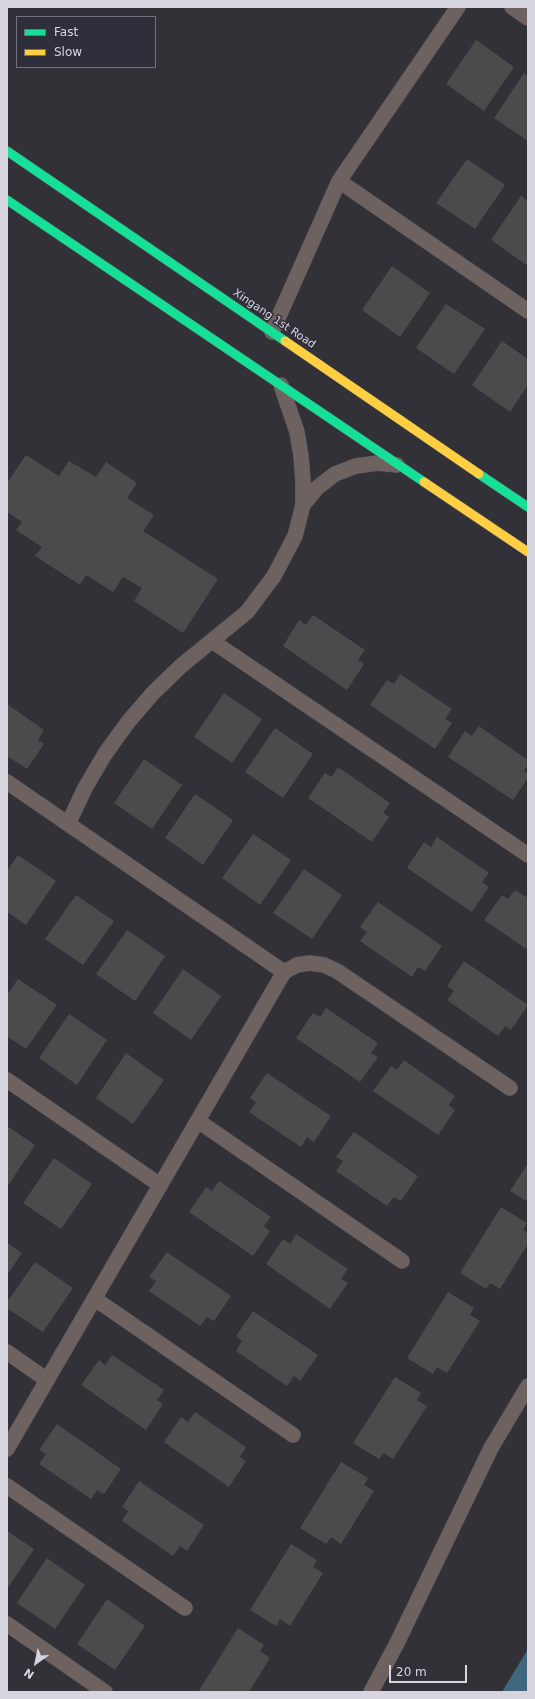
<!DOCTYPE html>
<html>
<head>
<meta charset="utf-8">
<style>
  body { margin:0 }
  #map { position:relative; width:535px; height:1699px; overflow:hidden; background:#323138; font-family:"DejaVu Sans",sans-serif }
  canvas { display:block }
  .frame { position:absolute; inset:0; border:8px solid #d7d6e0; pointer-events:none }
  .legend { position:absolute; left:16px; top:16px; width:140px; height:52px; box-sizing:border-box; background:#2f2e3b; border:1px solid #72717d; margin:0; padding:5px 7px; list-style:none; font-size:12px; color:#d7d6e0 }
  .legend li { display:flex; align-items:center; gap:8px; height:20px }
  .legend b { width:20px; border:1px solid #72717d }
  .north { position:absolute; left:16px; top:1643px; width:40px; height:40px; -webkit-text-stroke:3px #2f2e3b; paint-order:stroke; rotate:213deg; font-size:11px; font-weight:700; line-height:16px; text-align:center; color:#d7d6e0 }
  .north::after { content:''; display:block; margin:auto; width:14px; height:18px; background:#d7d6e0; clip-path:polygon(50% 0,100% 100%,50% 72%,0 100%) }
  .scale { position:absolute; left:389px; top:1665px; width:78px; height:18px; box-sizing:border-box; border:2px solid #d7d6e0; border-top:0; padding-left:5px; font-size:12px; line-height:14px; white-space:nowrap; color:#d7d6e0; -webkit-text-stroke:3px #2f2e3b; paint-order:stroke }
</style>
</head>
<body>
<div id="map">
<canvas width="535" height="1699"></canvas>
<div class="frame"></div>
<ul class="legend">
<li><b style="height:5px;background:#16e098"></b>Fast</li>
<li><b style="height:5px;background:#ffcf43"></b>Slow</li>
</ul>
<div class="north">N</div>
<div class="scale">20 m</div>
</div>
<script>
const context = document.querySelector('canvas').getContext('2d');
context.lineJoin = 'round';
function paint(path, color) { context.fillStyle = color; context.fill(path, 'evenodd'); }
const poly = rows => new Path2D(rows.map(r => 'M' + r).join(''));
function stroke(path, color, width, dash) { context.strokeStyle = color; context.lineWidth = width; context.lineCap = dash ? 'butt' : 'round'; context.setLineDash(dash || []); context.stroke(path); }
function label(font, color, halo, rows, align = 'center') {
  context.font = font + ' "DejaVu Sans",sans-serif'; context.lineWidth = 3; context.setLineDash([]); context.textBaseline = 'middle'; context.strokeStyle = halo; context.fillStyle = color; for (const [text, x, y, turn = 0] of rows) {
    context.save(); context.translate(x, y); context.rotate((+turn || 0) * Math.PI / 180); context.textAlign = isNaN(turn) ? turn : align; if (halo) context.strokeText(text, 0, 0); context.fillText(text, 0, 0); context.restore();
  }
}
paint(poly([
  [528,1649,528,1692,502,1692]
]), '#40677d');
paint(poly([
  [476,40,514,67,484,111,446,84],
  [524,73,528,76,528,141,494,118],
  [467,159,505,185,475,229,436,203],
  [521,196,528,201,528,266,491,240],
  [392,266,430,293,400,337,362,310],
  [446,304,485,329,454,374,416,348],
  [502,341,528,359,528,385,510,412,472,385],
  [26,455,59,476,69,461,96,477,106,462,137,483,127,498,154,515,143,531,218,579,183,633,134,601,142,588,123,577,113,592,86,575,80,585,35,556,42,547,16,530,22,522,7,512,7,483],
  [313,615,365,650,358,660,364,664,347,690,283,646,299,620,306,625],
  [400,674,452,709,445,719,452,723,435,749,370,705,387,680,394,684],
  [224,693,262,719,232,763,194,737],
  [7,704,44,730,38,740,44,744,27,769,7,756],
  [479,726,528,760,528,764,524,771,528,774,528,778,513,800,448,757,465,731,472,736],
  [275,728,313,754,283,798,245,772],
  [144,759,182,785,152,829,114,803],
  [338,767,390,803,383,813,389,817,372,842,308,798,325,773,332,777],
  [195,794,233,820,203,865,165,838],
  [253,834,291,860,260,905,222,878],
  [437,837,489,873,482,882,489,887,472,912,407,868,424,842,431,847],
  [18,855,56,881,26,925,7,912,7,871],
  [304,869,342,895,312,939,273,913],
  [515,890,528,898,528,950,484,920,502,895,508,899],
  [76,895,114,921,83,965,45,939],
  [378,902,442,946,425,971,418,967,412,977,360,941,367,932,360,927],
  [127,930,165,956,135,1001,96,974],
  [464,961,528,1005,511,1030,505,1026,498,1036,447,1000,454,991,447,986],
  [183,969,221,996,191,1040,153,1013],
  [18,979,57,1005,26,1049,7,1036,7,995],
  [326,1008,378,1043,371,1053,378,1057,360,1082,296,1038,313,1013,320,1017],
  [69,1014,107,1040,77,1085,39,1058],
  [126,1053,164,1080,133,1124,96,1098],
  [404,1060,455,1096,449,1105,455,1110,438,1135,373,1091,391,1066,397,1070],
  [267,1073,331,1116,314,1142,307,1137,301,1147,249,1112,256,1102,250,1098],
  [7,1126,35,1145,7,1187],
  [354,1132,418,1176,401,1201,394,1197,387,1206,336,1171,343,1161,336,1157],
  [54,1158,92,1184,61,1229,23,1203],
  [528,1163,528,1202,510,1191],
  [219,1181,271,1217,264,1226,270,1231,253,1256,189,1212,206,1187,212,1191],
  [501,1207,527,1223,523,1230,528,1233,528,1244,500,1289,490,1283,486,1289,460,1273],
  [296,1234,348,1269,341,1279,348,1283,330,1309,266,1264,283,1239,290,1244],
  [7,1243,22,1253,7,1275],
  [167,1252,231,1296,214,1321,207,1317,200,1326,149,1291,156,1281,149,1277],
  [35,1262,73,1288,43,1332,7,1308,7,1302],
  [448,1292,474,1308,470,1315,480,1321,447,1373,437,1367,433,1374,407,1358],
  [253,1311,318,1355,300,1381,294,1376,287,1386,236,1351,242,1341,236,1336],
  [112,1355,164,1390,157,1400,163,1404,146,1430,81,1385,99,1360,105,1365],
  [395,1377,421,1393,417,1400,427,1406,393,1459,384,1453,379,1459,353,1443],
  [195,1412,246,1447,240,1457,246,1461,229,1487,164,1442,181,1417,188,1422],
  [57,1424,121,1469,104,1494,97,1490,91,1499,39,1464,46,1454,39,1450],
  [341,1462,368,1478,364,1485,374,1491,341,1544,331,1537,326,1544,300,1528],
  [139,1481,204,1525,187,1551,180,1546,173,1556,122,1521,128,1511,122,1507],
  [7,1531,34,1549,7,1589],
  [291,1544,317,1560,313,1567,323,1573,290,1626,280,1619,276,1626,250,1610],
  [47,1558,85,1585,55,1629,17,1603],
  [107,1599,145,1626,115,1670,77,1644],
  [238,1628,264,1645,260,1651,270,1658,249,1692,198,1692]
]), '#4d4a4c');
const lane = poly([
  [512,7,528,18],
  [339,181,528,311],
  [272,332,339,181,458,7],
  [303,505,317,488,335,474,356,466,378,463,397,465],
  [212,641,528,855],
  [7,782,284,972,7,1449],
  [68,824,85,788,105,754,128,722,153,693,181,666,247,612,274,576,295,536,303,505,303,481,301,456,297,432,281,385],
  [284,972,297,965,310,963,324,965,337,971,510,1088],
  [7,1080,160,1185],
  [198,1121,402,1261],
  [95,1299,293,1435],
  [7,1352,47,1380],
  [7,1486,185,1608],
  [7,1624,105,1692],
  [371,1692,397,1643,491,1448,528,1386]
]);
const fast = poly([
  [7,151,285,341],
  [7,200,424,482],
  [479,474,528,507]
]);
const slow = poly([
  [285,341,479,474],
  [424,482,528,552]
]);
stroke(lane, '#515055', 16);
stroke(fast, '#515055', 10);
stroke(slow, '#515055', 10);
stroke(lane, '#6e6260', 15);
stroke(fast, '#16e098', 9);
stroke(slow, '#ffcf43', 9);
label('11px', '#d7d6e0', '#2f2e3b', [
  ["Xingang 1st Road",274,319,34]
]);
</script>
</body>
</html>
